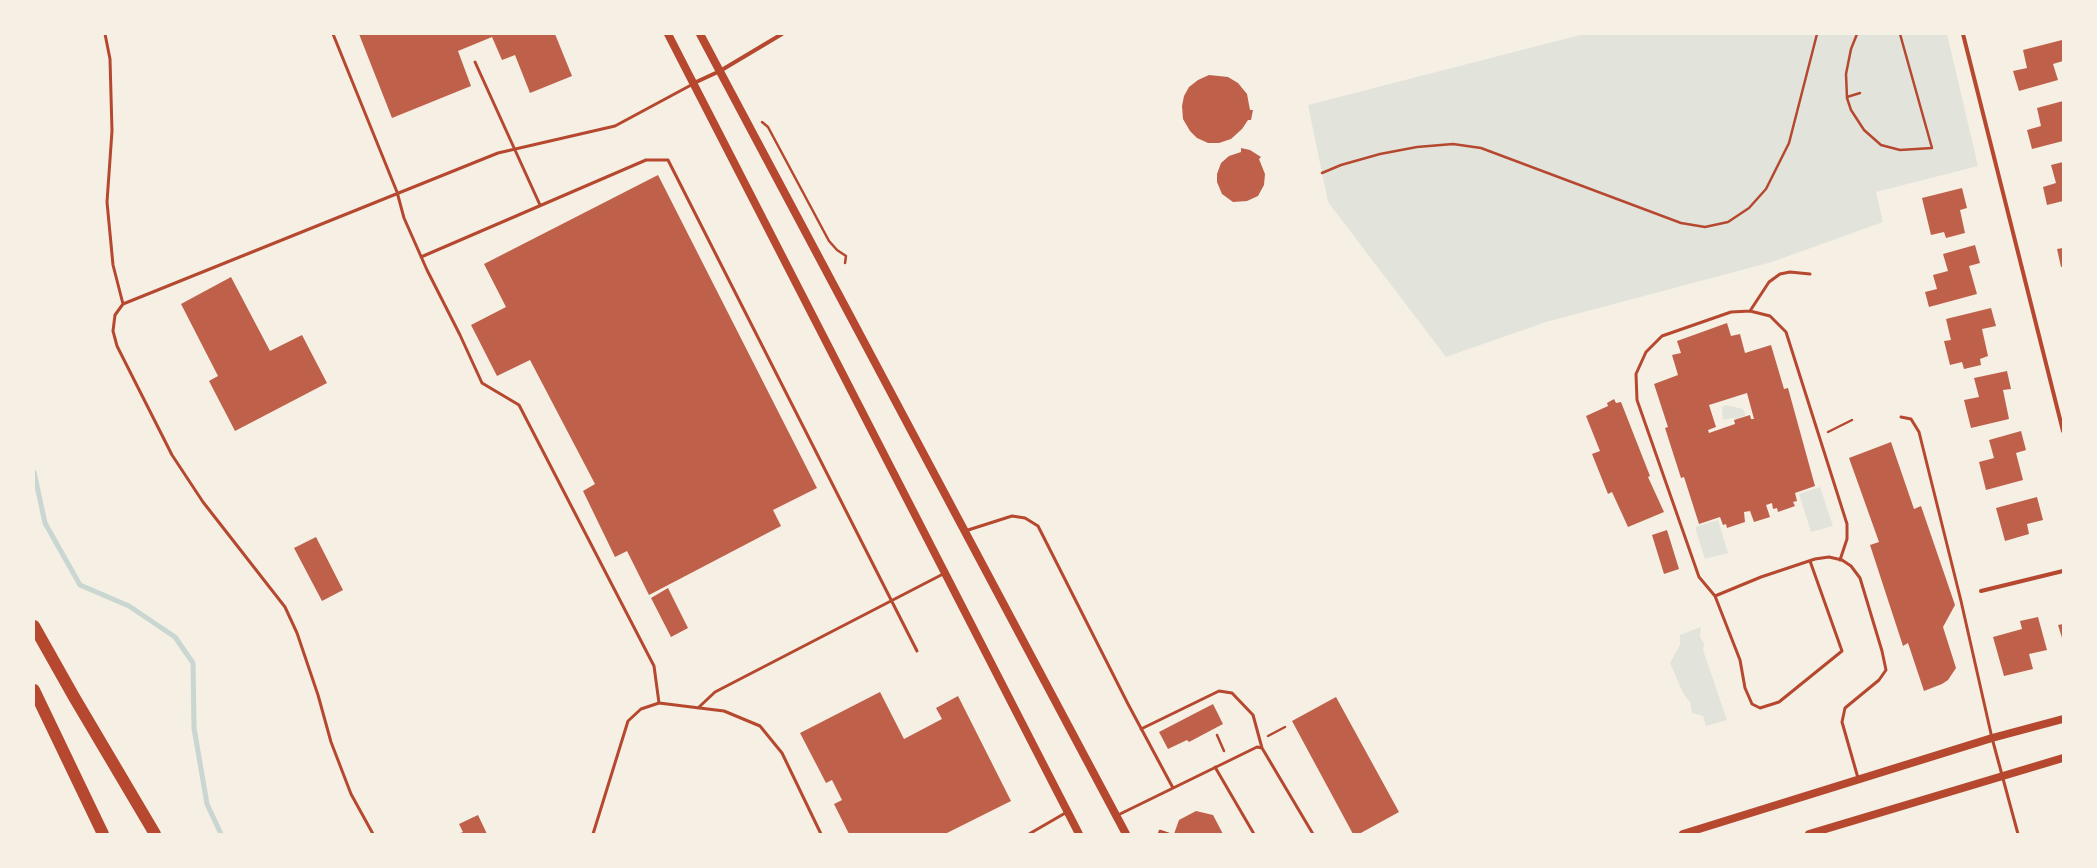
<!DOCTYPE html>
<html>
<head>
<meta charset="utf-8">
<style>
  body { margin:0 }
  #map { position:relative; width:2097px; height:868px; overflow:hidden; background:#f6efe4; font-family:Commissioner,sans-serif }
  canvas { display:block }
  .frame { position:absolute; inset:0; border:35px solid #f6efe4; pointer-events:none }
</style>
</head>
<body>
<div id="map">
<canvas width="2097" height="868"></canvas>
<div class="frame"></div>
</div>
<script>
const context = document.querySelector('canvas').getContext('2d');
context.lineJoin = 'round';
function paint(path, color) { context.fillStyle = color; context.fill(path, 'evenodd'); }
const poly = rows => new Path2D(rows.map(r => 'M' + r).join(''));
function stroke(path, color, width, dash) { context.strokeStyle = color; context.lineWidth = width; context.lineCap = dash ? 'butt' : 'round'; context.setLineDash(dash || []); context.stroke(path); }
paint(poly([
  [1584,34,1947,34,1978,166,1876,192,1883,222,1772,262,1546,322,1446,357,1328,202,1308,105],
  [1726,405,1743,409,1746,415,1737,419,1732,418,1723,420,1722,407],
  [1820,487,1833,526,1811,532,1799,494],
  [1718,520,1728,553,1705,559,1695,527],
  [1701,627,1700,637,1704,644,1703,650,1727,720,1706,726,1703,716,1692,713,1690,702,1683,693,1670,663,1680,645,1680,635]
]), '#e2e4dc');
stroke(poly([
  [34,472,45,523,80,585,129,606,175,637,193,663,194,728,207,804,221,834]
]), '#c9d6d2', 5);
paint(poly([
  [359,34,555,34,572,76,530,93,515,55,502,60,492,37,458,51,471,86,392,118],
  [2062,40,2063,61,2053,64,2058,80,2019,91,2013,71,2027,68,2023,50],
  [1209,75,1228,77,1238,83,1247,94,1250,110,1253,110,1251,120,1248,120,1242,129,1231,139,1219,143,1208,143,1197,138,1190,131,1183,119,1182,106,1184,96,1189,87,1198,80],
  [2063,101,2063,141,2032,149,2027,130,2041,126,2037,108],
  [1241,148,1250,150,1261,157,1259,159,1265,174,1264,185,1258,196,1247,201,1233,202,1222,194,1217,182,1217,174,1221,163,1229,156,1241,152],
  [2063,162,2063,201,2047,205,2043,187,2056,183,2051,165],
  [658,175,817,488,773,510,781,526,649,595,627,551,615,557,583,491,595,484,530,360,497,376,471,325,506,307,484,264],
  [1962,188,1967,208,1960,210,1965,233,1946,238,1944,232,1931,235,1922,198],
  [1975,245,1980,263,1969,266,1977,294,1929,307,1925,292,1937,289,1933,275,1948,271,1943,254],
  [2063,248,2063,267,2061,267,2057,249],
  [231,277,270,351,302,335,327,383,235,431,209,381,218,376,181,304],
  [1991,308,1996,326,1982,329,1988,356,1980,359,1981,365,1964,369,1962,362,1950,365,1944,341,1951,340,1946,319],
  [1727,323,1731,336,1740,334,1745,353,1771,345,1784,389,1788,388,1815,486,1795,493,1797,501,1793,502,1795,506,1778,512,1777,508,1773,509,1772,503,1766,505,1770,517,1754,522,1750,511,1744,512,1745,522,1727,528,1726,524,1723,525,1720,517,1699,524,1684,477,1681,478,1665,428,1668,427,1654,384,1678,375,1672,355,1681,353,1677,341],
  [1747,393,1754,419,1751,419,1750,415,1734,420,1735,424,1709,433,1708,430,1716,427,1709,405],
  [2007,371,2011,389,2003,390,2009,419,1971,428,1964,400,1979,397,1974,378],
  [1614,399,1616,403,1621,402,1650,476,1648,477,1664,512,1628,527,1612,492,1608,494,1592,454,1600,451,1586,416,1608,406,1607,403],
  [2021,431,2026,450,2016,453,2023,480,1986,490,1979,462,1994,458,1989,440],
  [1891,442,1914,509,1921,506,1955,605,1943,627,1956,668,1948,680,1942,684,1924,691,1908,643,1903,646,1870,545,1879,542,1849,458],
  [2037,497,2043,520,2027,524,2029,534,2005,541,1996,508],
  [1667,530,1679,569,1664,574,1652,535],
  [316,537,343,590,322,601,294,548],
  [668,588,688,628,671,637,651,598],
  [2038,617,2047,650,2029,654,2033,669,2004,676,1993,637,2022,629,2020,621],
  [2063,624,2063,641,2058,625],
  [880,692,904,739,942,719,936,708,958,696,1011,801,945,834,849,834,834,804,842,800,832,780,826,783,800,733],
  [1336,697,1399,812,1359,834,1353,834,1292,721],
  [1213,704,1223,724,1189,742,1187,740,1168,749,1159,732],
  [1196,811,1213,815,1223,834,1174,834,1179,820],
  [478,815,487,834,458,834,463,832,459,824]
]), '#bf614a');
stroke(poly([
  [1857,34,1851,49,1846,74,1847,98,1851,110,1864,130,1881,145,1900,150,1932,148,1900,34],
  [1847,97,1860,93],
  [762,122,768,127,829,241,837,250,846,256,845,263],
  [1322,173,1341,165,1380,154,1417,147,1453,144,1481,148,1681,223,1705,227,1728,222,1749,208,1766,189,1789,143,1817,34],
  [1828,432,1852,420],
  [1217,735,1224,751],
  [1268,736,1285,727],
  [1159,834,1160,831,1169,834]
]), '#b5482f', 2.5);
stroke(poly([
  [105,34,110,59,112,131,107,202,113,265,123,304],
  [333,34,397,192,404,218,427,270,460,335,482,383,519,405,654,666,659,703,641,709,628,721,593,834],
  [475,62,540,205],
  [421,257,646,160,668,160,917,651],
  [1750,311,1769,282,1780,274,1790,272,1810,274],
  [1901,417,1911,419,1919,432,1961,601,1992,738,2018,834],
  [965,531,1012,516,1025,518,1038,526,1128,704,1173,788],
  [1810,561,1842,651,1779,702,1760,708,1752,704,1745,688,1740,660,1715,596,1699,577,1637,400,1636,374,1646,352,1662,336,1731,312,1750,311,1770,316,1786,332,1847,524,1847,539,1840,560],
  [1715,596,1761,577,1815,559,1829,557,1842,560,1851,566,1860,578,1882,651,1886,670,1879,680,1845,708,1842,722,1858,778],
  [659,703,724,711,760,726,782,753,821,834],
  [698,708,715,692,945,573],
  [1141,729,1219,691,1232,693,1253,715,1262,748],
  [1215,767,1254,834],
  [1118,815,1257,747,1262,748,1313,834],
  [373,834,351,794,331,742,318,695,297,633,285,607,203,502,172,455,117,346,113,331,115,315,123,304,498,153,615,126,693,84],
  [1029,834,1067,812]
]), '#b5482f', 3);
stroke(poly([
  [1963,34,2063,431],
  [694,83,720,71,782,34],
  [1981,591,2063,571]
]), '#b5482f', 4);
stroke(poly([
  [668,34,1079,834],
  [700,34,1126,834],
  [1683,834,1992,738,2063,719],
  [1809,834,2063,758]
]), '#b5482f', 8);
stroke(poly([
  [34,626,74,697,155,834],
  [34,690,103,834]
]), '#b5482f', 12);
</script>
</body>
</html>
